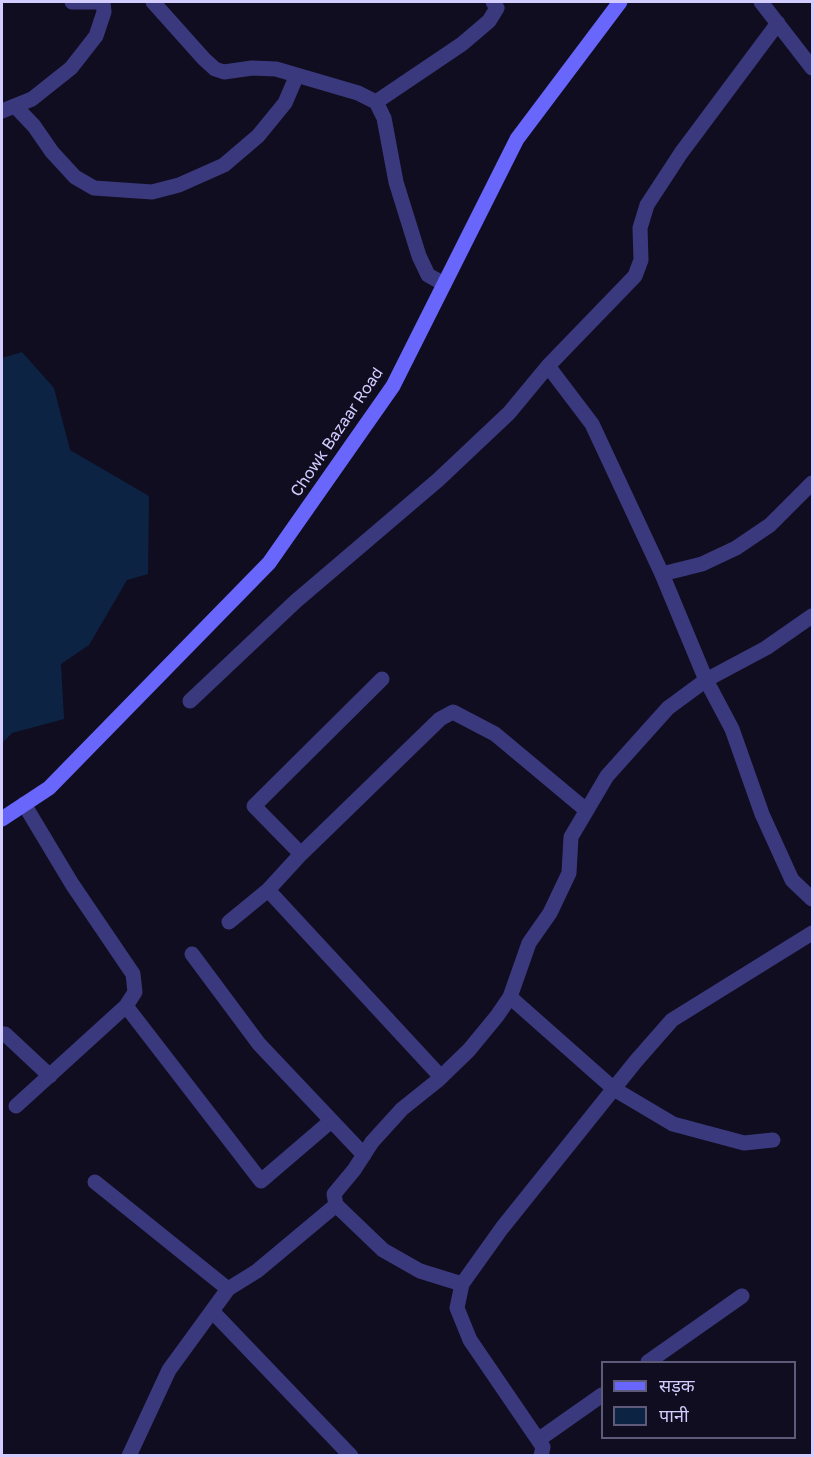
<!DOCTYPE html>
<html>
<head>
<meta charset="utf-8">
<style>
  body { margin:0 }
  #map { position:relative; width:814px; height:1457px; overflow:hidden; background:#100d20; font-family:"Golos Text","Noto Sans Devanagari",sans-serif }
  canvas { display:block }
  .frame { position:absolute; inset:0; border:3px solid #d2cdfe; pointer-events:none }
  .legend { position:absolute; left:601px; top:1361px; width:195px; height:78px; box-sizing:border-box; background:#100d20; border:2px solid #5e5a79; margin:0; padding:8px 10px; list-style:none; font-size:18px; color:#d2cdfe }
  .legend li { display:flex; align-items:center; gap:12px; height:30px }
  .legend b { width:30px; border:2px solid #5e5a79 }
</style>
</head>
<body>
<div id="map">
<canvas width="814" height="1457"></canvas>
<div class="frame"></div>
<ul class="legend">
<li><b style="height:8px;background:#6966fc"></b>सड़क</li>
<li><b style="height:16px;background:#0d2344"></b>पानी</li>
</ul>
</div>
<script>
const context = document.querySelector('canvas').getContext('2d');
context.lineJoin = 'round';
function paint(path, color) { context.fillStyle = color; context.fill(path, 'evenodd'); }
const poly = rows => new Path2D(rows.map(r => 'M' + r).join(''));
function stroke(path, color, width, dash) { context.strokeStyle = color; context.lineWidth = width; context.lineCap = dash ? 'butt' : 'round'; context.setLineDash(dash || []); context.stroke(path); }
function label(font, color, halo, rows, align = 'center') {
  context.font = font + ' "Golos Text",sans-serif'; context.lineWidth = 4.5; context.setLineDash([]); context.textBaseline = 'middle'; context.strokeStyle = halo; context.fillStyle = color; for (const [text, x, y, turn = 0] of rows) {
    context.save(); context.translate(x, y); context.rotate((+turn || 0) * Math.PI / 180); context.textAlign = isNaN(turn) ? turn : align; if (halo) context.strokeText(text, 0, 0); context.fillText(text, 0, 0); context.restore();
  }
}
paint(poly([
  [22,352,54,388,70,450,149,496,148,574,127,580,89,645,61,664,64,719,12,733,2,743,2,358]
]), '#0d2344');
stroke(poly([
  [72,2,96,2],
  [153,2,204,59,215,69,224,72,252,68,276,69,358,93,376,102,384,118,396,182,419,256,428,275,444,284],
  [761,2,812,68],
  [376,102,462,44,489,21,497,8,493,2],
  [15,106,34,126,52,152,75,177,94,188,152,192,179,185,224,165,258,136,285,103,297,75],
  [2,111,32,99,71,68,96,36,104,12,103,2],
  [548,366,592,424,662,574,706,680,732,729,762,814,792,880,812,899],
  [662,574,702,564,736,548,770,525,812,483],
  [190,701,296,601,438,480,509,413,548,366,635,276,641,260,640,228,647,205,681,153,778,23],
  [301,854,440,719,453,712,495,734,586,810],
  [268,890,301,854,254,806,382,679],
  [229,922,268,890,441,1077],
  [192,954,259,1044,364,1155],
  [510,997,614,1089,673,1124,744,1143,773,1140],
  [126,1006,261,1181,331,1121],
  [2,1034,5,1034,50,1076],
  [16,1106,126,1006,135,992,133,974,72,884,24,804],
  [95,1182,228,1289],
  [462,1284,420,1271,383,1250,336,1205,334,1194,354,1170,372,1142,402,1109,437,1081,469,1050,497,1016,510,997,529,943,550,913,569,873,571,837,607,776,668,708,706,680,766,648,812,616],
  [212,1311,351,1456],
  [648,1362,742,1296],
  [538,1440,602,1395],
  [129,1456,169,1370,228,1289,257,1271,336,1205],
  [541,1456,543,1447,470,1340,457,1308,462,1284,502,1228,636,1061,672,1020,812,933]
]), '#3b397e', 15);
stroke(poly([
  [2,819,49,788,269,563,393,386,517,139,620,2]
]), '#6966fc', 15);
label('16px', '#d2cdfe', '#100d20', [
  ["Chowk Bazaar Road",337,432,-56]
]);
</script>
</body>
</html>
